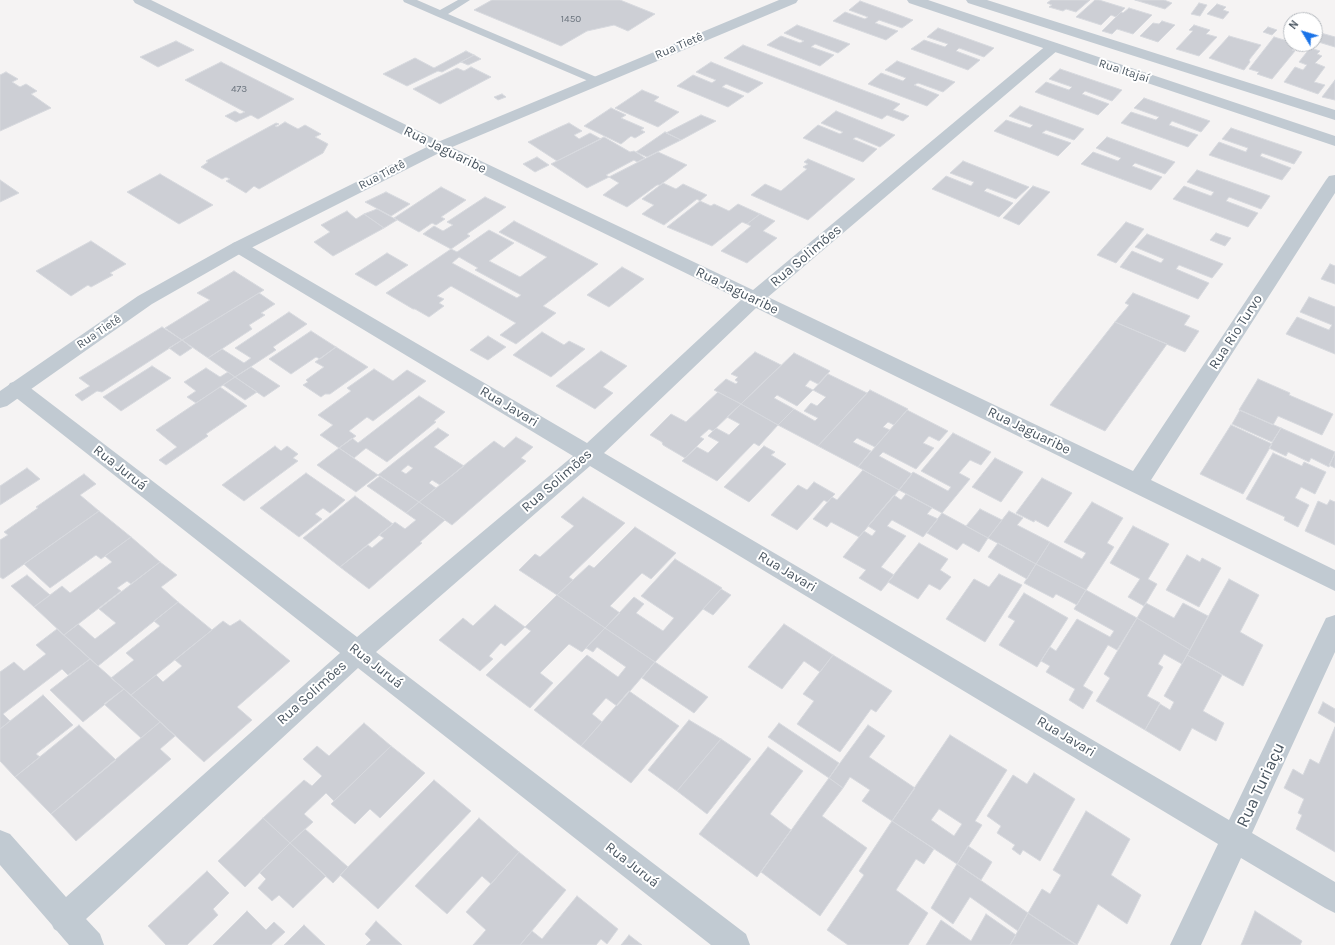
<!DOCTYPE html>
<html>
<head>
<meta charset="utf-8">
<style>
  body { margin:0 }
  #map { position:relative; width:1335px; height:945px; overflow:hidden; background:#f5f3f3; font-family:Karla,sans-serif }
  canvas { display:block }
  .north { position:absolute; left:1283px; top:12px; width:40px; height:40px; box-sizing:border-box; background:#fff; border:1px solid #b7bbc0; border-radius:50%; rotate:308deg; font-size:11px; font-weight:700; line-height:16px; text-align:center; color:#4a5661 }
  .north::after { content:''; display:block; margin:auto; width:14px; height:18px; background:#1a73e8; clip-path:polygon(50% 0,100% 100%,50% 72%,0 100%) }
</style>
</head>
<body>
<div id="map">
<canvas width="1335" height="945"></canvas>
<div class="north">N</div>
</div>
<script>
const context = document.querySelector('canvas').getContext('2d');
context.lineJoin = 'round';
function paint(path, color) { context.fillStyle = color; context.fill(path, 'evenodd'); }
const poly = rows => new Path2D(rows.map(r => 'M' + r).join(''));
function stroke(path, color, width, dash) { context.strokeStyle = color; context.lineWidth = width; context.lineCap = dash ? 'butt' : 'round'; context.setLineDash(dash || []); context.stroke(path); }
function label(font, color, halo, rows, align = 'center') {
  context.font = font + ' Karla,sans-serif'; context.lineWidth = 4; context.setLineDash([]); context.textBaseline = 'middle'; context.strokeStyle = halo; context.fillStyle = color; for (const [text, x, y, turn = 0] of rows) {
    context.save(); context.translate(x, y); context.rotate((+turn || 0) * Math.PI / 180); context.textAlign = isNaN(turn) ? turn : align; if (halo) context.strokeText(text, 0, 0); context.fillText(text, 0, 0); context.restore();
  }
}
const building = poly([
  [492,0,620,0,655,14,628,31,614,25,587,31,561,46,474,10,492,0],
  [1051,0,1090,0,1076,12,1066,9,1063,11,1049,7,1052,5,1047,3,1051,0],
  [1095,0,1099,0,1125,8,1116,17,1111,15,1101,25,1076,17,1095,0],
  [1135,0,1164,0,1172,3,1165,9,1135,0],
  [860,1,913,20,902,28,879,20,875,23,898,31,886,40,833,21,845,12,865,19,868,17,849,10,860,1],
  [1199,3,1207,5,1200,16,1191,14,1199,3],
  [1217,4,1226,7,1223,10,1229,12,1223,19,1207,14,1217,4],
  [1129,8,1152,15,1133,34,1117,29,1112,34,1102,31,1121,12,1123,13,1129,8],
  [1162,21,1175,25,1158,42,1140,36,1153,23,1159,24,1162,21],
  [797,25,850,44,838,53,815,44,811,47,834,55,820,66,767,45,781,36,800,43,804,41,784,33,797,25],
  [1194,25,1210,30,1206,34,1217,37,1199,56,1176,49,1193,31,1189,30,1194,25],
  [1268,27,1277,30,1272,35,1263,32,1268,27],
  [938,28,994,48,984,57,959,48,956,51,980,60,968,70,911,49,924,40,945,47,948,44,927,37,938,28],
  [1321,33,1335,37,1335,47,1315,41,1321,33],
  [1229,36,1261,45,1249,60,1250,62,1244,70,1209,58,1229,36],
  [1274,37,1291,42,1291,44,1298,44,1292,50,1295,51,1272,79,1257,74,1259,72,1249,69,1274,37],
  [176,41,194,50,158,67,140,57,176,41],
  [743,45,900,104,893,110,909,116,903,121,887,115,882,119,724,58,743,45],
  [1310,48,1320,51,1317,54,1322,56,1315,63,1325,67,1314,82,1325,85,1318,94,1284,82,1295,67,1303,70,1307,65,1299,62,1310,48],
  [466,51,474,55,442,72,438,71,407,86,383,74,415,58,434,68,466,51],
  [474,55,481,59,468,65,461,62,474,55],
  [897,61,955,82,943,92,918,83,914,85,939,95,927,106,868,84,881,73,903,81,906,78,885,70,897,61],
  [221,62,294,99,258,119,251,115,236,122,225,116,235,111,240,114,245,112,185,80,221,62],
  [711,62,763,83,748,93,726,84,722,87,744,96,728,107,677,86,693,75,712,83,716,80,696,72,711,62],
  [471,67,491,77,440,104,413,89,457,68,464,71,471,67],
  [1060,69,1122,90,1112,101,1085,91,1082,94,1109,104,1098,115,1035,92,1046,82,1069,90,1072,87,1049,79,1060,69],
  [6,72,18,79,12,82,20,87,26,84,37,91,31,94,51,108,0,131,0,75,6,72],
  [1335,80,1335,100,1322,97,1335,80],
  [642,90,659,97,654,101,679,112,658,127,615,108,642,90],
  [502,94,506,97,498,100,494,97,502,94],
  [1144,98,1210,121,1201,132,1172,121,1169,125,1198,135,1188,147,1121,123,1131,112,1156,120,1159,117,1134,108,1144,98],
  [1020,106,1084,129,1074,140,1046,130,1042,133,1071,143,1058,156,994,131,1006,120,1030,128,1033,125,1009,116,1020,106],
  [611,108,626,115,621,118,644,128,641,130,645,132,635,138,631,136,621,144,584,126,611,108],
  [836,111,895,135,880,147,856,137,853,139,877,149,863,162,803,138,818,125,840,134,843,132,821,123,836,111],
  [701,115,716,121,681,140,666,133,701,115],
  [285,122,298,129,305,125,321,134,315,137,328,144,323,153,259,189,254,186,246,193,226,181,230,179,226,177,222,179,201,167,208,162,206,161,276,123,279,124,275,126,277,127,285,122],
  [569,123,582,131,574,135,579,139,590,133,601,139,557,161,528,142,562,126,569,123],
  [1231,128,1302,152,1294,164,1262,153,1260,156,1291,168,1282,180,1209,155,1219,142,1246,152,1248,148,1222,139,1231,128],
  [665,132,681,140,647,157,636,152,665,132],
  [604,137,630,152,634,151,645,158,637,162,634,160,606,175,609,177,587,188,551,164,604,137],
  [1107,137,1175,162,1165,174,1135,163,1132,166,1162,177,1151,190,1081,164,1093,152,1118,161,1121,158,1096,148,1107,137],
  [658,152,687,165,660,185,657,185,627,207,603,195,619,183,609,177,658,152],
  [537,157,549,165,535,172,523,164,537,157],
  [808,159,855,179,808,220,751,195,765,184,781,191,807,169,803,167,808,164,804,162,808,159],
  [963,161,1029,187,1016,199,987,188,984,191,1013,203,999,217,932,189,946,176,971,186,974,182,950,173,963,161],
  [1197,170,1270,196,1261,209,1229,197,1226,201,1258,213,1248,227,1173,199,1184,186,1211,196,1214,192,1187,182,1197,170],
  [160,174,213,205,179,224,127,192,160,174],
  [0,180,19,193,0,202,0,180],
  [663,183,676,189,683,184,707,195,700,201,697,199,664,225,642,214,654,205,642,199,663,183],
  [1033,186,1050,192,1019,225,1003,218,1033,186],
  [441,187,466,200,441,217,445,219,436,225,432,223,419,232,394,218,441,187],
  [386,192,410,204,391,216,365,202,386,192],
  [485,197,506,207,467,234,470,236,451,249,423,234,434,226,443,231,453,225,447,222,485,197],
  [700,201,711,206,714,204,729,211,738,204,760,214,747,224,742,222,712,246,667,227,700,201],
  [377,209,397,220,384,228,364,214,377,209],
  [347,211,356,219,364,214,384,228,333,256,314,242,330,232,321,225,347,211],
  [760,214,775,221,763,231,777,238,747,263,721,251,751,226,747,224,760,214],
  [514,221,598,264,543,306,556,313,516,344,500,335,516,323,451,286,437,296,444,299,439,303,444,306,429,317,415,309,413,309,386,293,451,249,457,252,489,230,514,243,489,261,520,277,547,257,499,232,514,221],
  [1126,222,1144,229,1116,263,1097,255,1126,222],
  [1216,233,1231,238,1225,246,1210,240,1216,233],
  [1147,234,1223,264,1212,278,1179,265,1176,269,1209,283,1198,299,1120,267,1132,251,1161,263,1164,259,1135,247,1147,234],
  [91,241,126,264,110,273,113,275,91,287,88,285,71,296,36,271,91,241],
  [387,253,408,265,376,286,355,274,387,253],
  [459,257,478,268,475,270,521,295,517,298,452,263,459,257],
  [1330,264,1335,266,1335,284,1321,279,1330,264],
  [622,267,644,279,609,307,587,295,622,267],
  [234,271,264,290,182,340,165,328,210,300,197,293,234,271],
  [259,293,275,304,261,313,265,315,249,325,252,329,208,358,182,340,259,293],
  [1133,293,1190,316,1184,325,1199,331,1185,352,1115,322,1129,305,1125,303,1133,293],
  [1309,297,1335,307,1335,354,1286,334,1297,317,1329,330,1332,325,1300,312,1309,297],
  [289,312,307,324,273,347,276,350,235,377,208,358,222,349,244,363,251,358,235,348,289,312],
  [1115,322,1167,344,1105,431,1050,405,1115,322],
  [162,327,182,340,102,392,97,391,82,401,75,395,90,386,79,378,162,327],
  [311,331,336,347,320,359,316,357,291,374,269,359,311,331],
  [542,332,564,345,569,341,585,349,551,377,513,355,542,332],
  [488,336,506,347,488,360,470,350,488,336],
  [182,340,192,348,180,356,169,348,182,340],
  [336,347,368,367,330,394,325,394,321,397,303,385,308,382,306,380,324,367,315,362,336,347],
  [601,351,627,366,603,387,613,393,595,409,556,386,601,351],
  [755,352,781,365,741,404,714,390,726,379,736,384,738,382,735,380,738,377,731,374,755,352],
  [794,353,830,371,818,384,810,380,805,386,813,390,797,406,777,395,774,398,794,409,778,425,741,404,794,353],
  [152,366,171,378,121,411,103,397,152,366],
  [251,367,280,386,264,397,235,377,251,367],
  [206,368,220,377,228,372,235,377,196,403,187,397,196,391,184,382,206,368],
  [374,369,393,381,407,370,426,381,373,421,367,417,349,431,356,436,339,448,320,435,333,425,318,415,351,391,347,388,374,369],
  [828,374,867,393,818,446,778,425,794,409,815,421,818,418,804,411,811,403,817,406,826,397,813,390,828,374],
  [235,377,257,392,245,400,223,385,235,377],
  [1258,379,1290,393,1289,395,1333,414,1322,435,1278,416,1273,425,1239,410,1258,379],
  [220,387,247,406,206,434,208,436,166,465,159,460,177,447,156,430,220,387],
  [870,390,908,409,894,425,888,422,883,427,890,430,875,447,857,438,853,442,871,451,858,467,818,446,870,390],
  [718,392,741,404,713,431,709,429,700,437,704,439,685,458,663,445,662,442,650,435,671,414,686,422,718,392],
  [419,396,445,412,434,421,436,422,387,462,366,448,354,458,339,448,352,438,358,443,419,396],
  [741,404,778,425,759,446,754,443,717,481,682,461,697,447,708,453,719,442,708,436,716,428,729,435,740,424,727,417,741,404],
  [907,410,948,431,939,441,929,436,923,443,934,448,916,469,883,452,879,456,912,474,899,490,858,467,907,410],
  [1240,410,1281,428,1272,442,1232,424,1240,410],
  [1231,425,1272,444,1243,494,1200,474,1231,425],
  [438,428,449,435,434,447,464,466,440,485,432,480,429,483,436,488,419,502,378,475,438,428],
  [1281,428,1335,452,1329,467,1311,458,1309,462,1288,452,1286,456,1269,448,1281,428],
  [953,433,991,452,981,465,970,460,959,473,970,479,942,513,899,490,913,472,948,491,951,487,921,471,953,433],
  [516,437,533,447,521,458,526,461,452,525,419,502,494,441,504,448,516,437],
  [275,446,281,451,287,446,298,454,293,458,298,461,244,501,222,485,275,446],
  [764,446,775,452,771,455,786,464,749,502,724,487,764,446],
  [339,448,378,475,356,492,317,465,339,448],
  [1273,453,1302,466,1304,462,1326,472,1315,494,1301,487,1295,498,1309,505,1298,527,1284,520,1285,517,1246,499,1273,453],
  [1335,454,1335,468,1329,465,1335,454],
  [995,458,1023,472,1001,502,972,487,995,458],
  [408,465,413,468,406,474,401,471,408,465],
  [27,468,40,479,0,505,0,486,27,468],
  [863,470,899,490,859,537,831,522,827,527,813,519,832,497,837,500,863,470],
  [306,473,345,500,330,513,323,508,315,514,322,519,299,537,260,508,306,473],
  [84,474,96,484,80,495,99,511,3,579,0,577,0,540,8,535,4,532,38,508,36,507,84,474],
  [380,476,419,502,406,513,367,486,380,476],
  [1042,478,1072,493,1048,527,1035,520,1034,522,1016,513,1042,478],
  [814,482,835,494,827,502,824,500,797,530,771,515,798,485,807,490,814,482],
  [906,494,932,508,927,514,938,519,923,537,892,520,887,526,906,536,881,567,894,575,881,591,859,578,866,570,843,557,864,531,872,536,876,531,868,526,894,495,901,500,906,494],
  [355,496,393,524,340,567,303,538,355,496],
  [583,497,625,523,569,577,573,580,557,595,519,570,535,554,540,557,574,526,561,517,583,497],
  [1330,500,1335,502,1335,545,1305,531,1318,501,1327,505,1330,500],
  [419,502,445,520,420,542,422,543,369,589,340,567,368,545,372,548,384,538,379,535,395,522,405,529,416,520,406,513,419,502],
  [1092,502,1123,518,1107,543,1114,547,1086,590,1036,564,1050,542,1082,559,1086,553,1064,542,1092,502],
  [980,509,1002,520,988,538,966,526,980,509],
  [99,511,131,537,101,559,96,555,50,588,24,564,99,511],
  [1009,511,1023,518,1017,525,1050,542,1036,564,988,538,1009,511],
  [942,513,988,538,979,552,963,543,957,550,927,533,942,513],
  [1133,526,1169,544,1148,579,1157,584,1144,606,1128,597,1140,579,1110,563,1133,526],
  [635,527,676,553,651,579,642,573,610,606,620,613,605,628,557,595,589,565,594,568,635,527],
  [131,537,160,562,131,584,127,581,117,588,121,591,64,635,34,607,62,586,70,593,112,562,105,556,131,537],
  [919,543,948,559,940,570,951,577,940,590,929,584,918,599,888,582,919,543],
  [998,543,1036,564,1027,579,988,557,998,543],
  [1187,555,1200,562,1202,558,1221,568,1199,607,1166,590,1187,555],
  [675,559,722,588,655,662,605,628,634,597,644,604,636,613,663,631,674,618,641,596,675,559],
  [160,562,177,575,161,587,178,602,98,666,64,635,78,624,95,639,116,623,99,609,160,562],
  [1036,564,1086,590,1077,605,1056,594,1053,598,1024,583,1036,564],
  [999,574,1022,585,985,642,946,619,974,579,989,587,999,574],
  [27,575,50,595,34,607,11,586,27,575],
  [1229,579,1259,595,1240,632,1263,645,1243,686,1187,655,1229,579],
  [721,589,731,595,713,615,703,609,721,589],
  [1086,590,1137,618,1117,650,1108,645,1083,686,1093,692,1083,709,1069,700,1075,689,1046,672,1050,666,1041,661,1050,647,1056,651,1077,619,1110,637,1114,631,1074,609,1086,590],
  [1024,593,1068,618,1037,667,999,645,1015,621,1008,617,1024,593],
  [557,595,605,628,582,652,569,644,540,673,553,683,530,708,486,675,531,631,525,627,557,595],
  [178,602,212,630,131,695,111,678,134,660,126,653,160,626,154,621,178,602],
  [1146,603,1174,618,1183,603,1208,616,1190,650,1137,618,1146,603],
  [495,605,525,627,505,646,501,643,489,656,493,659,480,671,439,640,463,618,473,626,495,605],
  [1137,618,1190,650,1182,664,1164,654,1158,664,1163,667,1147,696,1160,703,1145,730,1096,701,1110,678,1104,674,1137,618],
  [240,620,290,661,237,707,252,720,204,762,131,695,156,675,163,682,182,666,175,660,223,621,230,626,240,620],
  [784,624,833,655,820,672,804,661,782,689,748,667,784,624],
  [605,628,655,662,617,706,606,698,592,714,602,722,581,746,534,710,587,655,618,677,626,667,597,647,593,652,586,648,605,628],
  [57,629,90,659,68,675,62,669,3,714,10,721,0,729,0,672,14,662,24,671,46,654,36,645,57,629],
  [833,655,892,691,876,712,871,709,840,752,797,724,814,701,803,694,833,655],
  [1187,655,1222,675,1203,711,1224,723,1216,741,1192,728,1180,751,1145,730,1160,704,1170,710,1174,702,1164,696,1187,655],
  [90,659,124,689,83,722,50,690,90,659],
  [655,662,708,697,694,713,642,678,655,662],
  [124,689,160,722,141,738,104,704,124,689],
  [629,691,679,726,631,783,581,746,629,691],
  [43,695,73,725,36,754,40,757,15,777,0,761,0,729,43,695],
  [1323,702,1335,709,1335,723,1318,713,1323,702],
  [689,720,721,739,677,791,648,770,689,720],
  [160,722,175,736,160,749,171,759,76,841,51,814,160,722],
  [364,723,391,746,334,801,326,793,304,814,313,822,290,843,263,818,304,780,312,786,322,776,303,759,317,746,329,756,364,723],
  [779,723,839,763,829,778,768,737,779,723],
  [79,725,116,760,51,814,15,777,79,725],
  [868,725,885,736,869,757,915,788,892,821,862,801,870,790,850,777,843,788,829,778,868,725],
  [1335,727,1335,852,1296,829,1302,815,1298,813,1304,799,1284,788,1293,769,1303,775,1310,759,1319,764,1335,727],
  [950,735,1007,770,975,821,982,825,957,864,892,821,950,735],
  [721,739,751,759,707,814,677,791,721,739],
  [391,746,425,773,380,818,370,809,355,824,331,804,391,746],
  [768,747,803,771,770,814,791,830,757,877,699,834,768,747],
  [1034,773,1075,799,1040,861,1023,850,1020,855,1012,849,1015,845,997,833,1001,826,987,816,1013,775,1027,784,1034,773],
  [829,778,843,788,822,816,867,848,820,916,761,872,829,778],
  [434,780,471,811,378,909,340,875,434,780],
  [939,809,962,824,954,836,931,820,939,809],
  [1086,811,1130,839,1111,875,1141,895,1127,924,1098,904,1077,945,1028,913,1042,889,1050,894,1061,875,1053,870,1086,811],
  [263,818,290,843,245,887,218,861,263,818],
  [479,818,519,852,491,884,482,876,447,914,415,886,479,818],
  [892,821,934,849,924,864,916,859,896,890,928,913,908,945,848,945,827,930,864,875,859,871,892,821],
  [305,829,348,867,333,883,290,843,305,829],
  [290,843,326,876,293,908,279,895,272,901,258,888,266,879,260,873,290,843],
  [968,846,992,862,981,880,957,864,968,846],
  [519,852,566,890,520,945,473,945,486,930,466,912,519,852],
  [957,864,1028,913,1018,931,970,897,953,924,931,908,957,864],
  [207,871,229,893,213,909,218,915,187,945,166,945,148,926,207,871],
  [577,896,618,929,607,944,601,939,596,945,520,945,532,931,542,939,577,896],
  [247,911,266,930,274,922,285,932,271,945,213,945,247,911],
  [1255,911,1302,941,1300,945,1241,945,1255,911],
  [1028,913,1076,945,1010,945,1028,913],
  [986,914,1016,935,1010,945,926,945,941,920,971,941,986,914],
  [376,921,402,945,366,945,371,940,365,934,376,921],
  [304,925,325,945,284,945,304,925],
  [629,935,642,945,621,945,629,935]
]);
paint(building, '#cdcfd5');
stroke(building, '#d7d9de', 1);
paint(poly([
  [403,0,417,0,440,10,458,0,470,0,448,14,601,79,603,81,597,84,593,83,436,16,404,2,403,0]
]), '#c1cad2');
paint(poly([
  [133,0,151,0,445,144,753,290,1048,44,1053,43,1058,44,1060,47,1058,50,768,297,1133,471,1326,180,1329,176,1335,175,1335,193,1151,480,1335,570,1335,591,756,308,604,453,1229,820,1326,618,1335,615,1335,652,1252,833,1335,882,1335,913,1325,908,1241,858,1201,945,1170,945,1218,844,590,466,376,652,746,934,750,945,711,945,358,668,86,919,100,934,104,945,69,945,57,931,54,929,52,925,0,865,0,830,10,834,66,897,340,653,10,393,7,388,10,383,17,381,24,383,357,637,573,456,233,251,230,247,233,243,239,241,245,243,587,443,741,300,433,150,135,3,133,0]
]), '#c1cad2');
paint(poly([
  [779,0,798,0,796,3,445,150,245,251,152,304,7,406,0,408,0,391,138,296,233,243,433,144,779,0],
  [907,0,928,0,1335,136,1335,146,909,3,907,0],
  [966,0,987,0,1335,110,1335,120,968,3,966,0]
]), '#c1cad2');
label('10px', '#6b747e', null, [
  ["1450",571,19],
  ["473",239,89]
]);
label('12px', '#4a5661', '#fff', [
  ["Rua Tietê",679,46,-23],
  ["Rua Itajaí",1124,71,18],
  ["Rua Tietê",382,175,-27],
  ["Rua Tietê",99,332,-34]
]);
label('14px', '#4a5661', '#fff', [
  ["Rua Jaguaribe",445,150,26],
  ["Rua Solimões",806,256,-40],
  ["Rua Jaguaribe",737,291,26],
  ["Rua Rio Turvo",1236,332,-57],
  ["Rua Javari",509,407,31],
  ["Rua Jaguaribe",1029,431,26],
  ["Rua Juruá",120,468,38],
  ["Rua Solimões",557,481,-41],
  ["Rua Javari",787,572,31],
  ["Rua Juruá",376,666,38],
  ["Rua Solimões",312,693,-42],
  ["Rua Javari",1066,737,31],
  ["Rua Juruá",632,865,38]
]);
label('17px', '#4a5661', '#fff', [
  ["Rua Turiaçu",1261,785,-65]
]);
</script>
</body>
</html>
